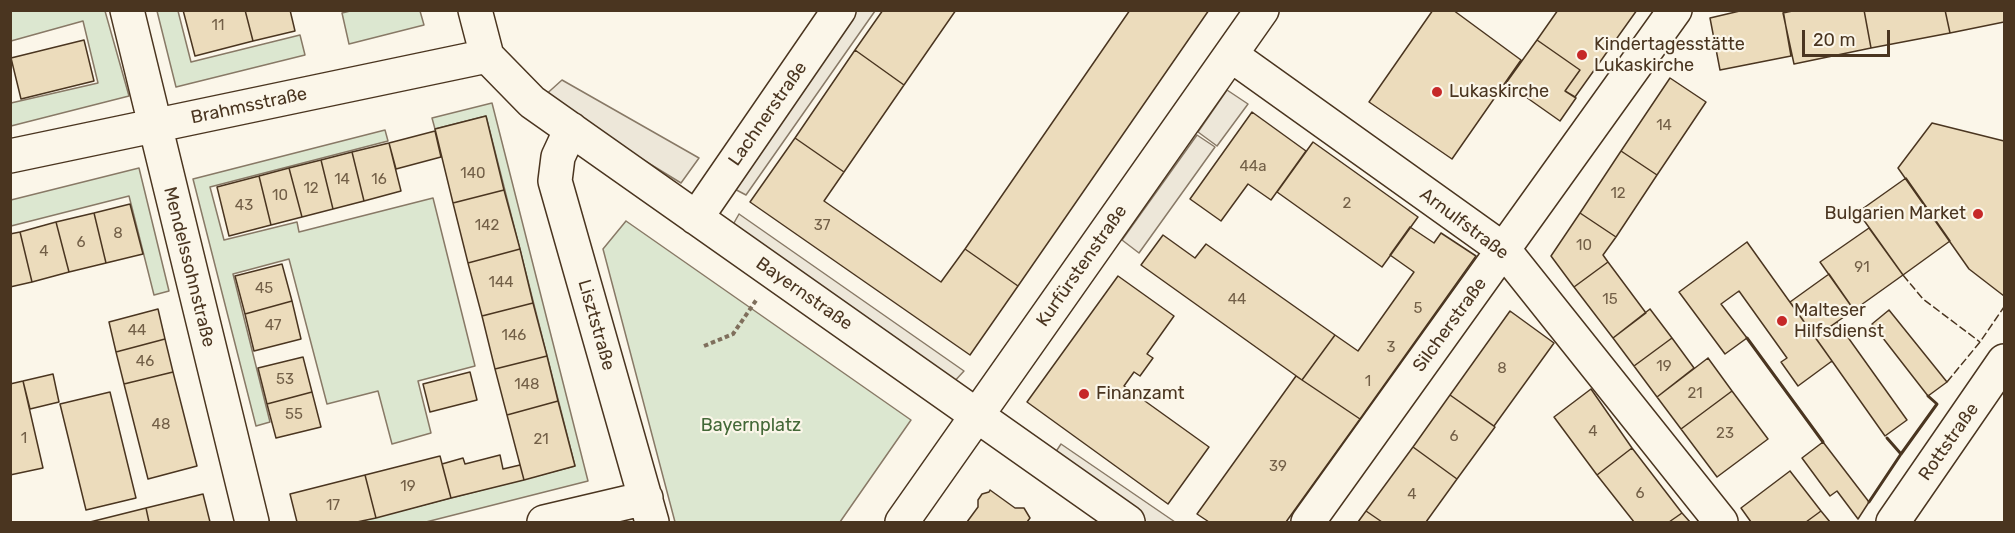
<!DOCTYPE html>
<html>
<head>
<meta charset="utf-8">
<style>
  body { margin:0 }
  #map { position:relative; width:2015px; height:533px; overflow:hidden; background:#fbf6e9; font-family:Rubik,sans-serif }
  canvas { display:block }
  .frame { position:absolute; inset:0; border:12px solid #4a3520; pointer-events:none }
  .scale { position:absolute; left:1802px; top:30px; width:88px; height:27px; box-sizing:border-box; border:3px solid #4a3520; border-top:0; padding-left:8px; font-size:18px; line-height:21px; white-space:nowrap; color:#4a3520; -webkit-text-stroke:4px #fbf6e9; paint-order:stroke }
</style>
</head>
<body>
<div id="map">
<canvas width="2015" height="533"></canvas>
<div class="frame"></div>
<div class="scale">20 m</div>
</div>
<script>
const context = document.querySelector('canvas').getContext('2d');
context.lineJoin = 'round';
function paint(path, color) { context.fillStyle = color; context.fill(path, 'evenodd'); }
const poly = rows => new Path2D(rows.map(r => 'M' + r).join(''));
function stroke(path, color, width, dash) { context.strokeStyle = color; context.lineWidth = width; context.lineCap = dash ? 'butt' : 'round'; context.setLineDash(dash || []); context.stroke(path); }
function label(font, color, halo, rows, align = 'center') {
  context.font = font + ' Rubik,sans-serif'; context.lineWidth = 4.5; context.setLineDash([]); context.textBaseline = 'middle'; context.strokeStyle = halo; context.fillStyle = color; for (const [text, x, y, turn = 0] of rows) {
    context.save(); context.translate(x, y); context.rotate((+turn || 0) * Math.PI / 180); context.textAlign = isNaN(turn) ? turn : align; if (halo) context.strokeText(text, 0, 0); context.fillText(text, 0, 0); context.restore();
  }
}
const green = poly([
  [11,10,105,11,129,96,11,126,11,103,98,83,83,21,11,41,11,10],
  [354,10,420,11,424,25,349,44,342,13,354,10],
  [157,11,178,11,191,62,300,35,305,55,176,87,157,11],
  [492,103,588,481,426,522,357,522,575,466,486,116,435,129,432,118,492,103],
  [385,130,388,141,210,187,224,240,297,222,299,232,433,198,475,366,418,381,431,433,392,444,378,391,327,404,289,259,233,274,270,422,256,426,193,179,385,130],
  [139,168,169,291,154,295,129,196,11,226,11,200,139,168],
  [626,221,911,420,840,522,675,522,603,249,626,221]
]);
paint(green, '#dce7d0');
stroke(green, '#887966', 1.5);
const parking = poly([
  [852,11,875,11,746,195,727,185,852,11],
  [562,80,699,158,681,183,542,98,562,80],
  [1227,90,1248,104,1217,146,1198,132,1227,90],
  [1197,135,1215,147,1139,253,1122,240,1197,135],
  [739,214,964,371,952,384,730,230,739,214],
  [1061,444,1175,522,1143,522,1051,459,1061,444]
]);
paint(parking, '#ede7d9');
stroke(parking, '#887966', 1.5);
const building = poly([
  [183,10,245,10,253,41,195,56,183,10],
  [245,10,290,10,295,31,253,41,245,10],
  [883,10,956,10,904,85,855,50,883,10],
  [1130,10,1209,10,1018,286,965,249,1130,10],
  [1433,10,1453,10,1521,60,1452,159,1369,102,1433,10],
  [1558,10,1637,10,1575,97,1565,91,1580,70,1537,40,1558,10],
  [1744,10,1783,10,1791,56,1720,70,1710,18,1744,10],
  [1797,10,1864,10,1871,48,1794,64,1783,13,1797,10],
  [1864,10,1945,10,1950,33,1871,48,1864,10],
  [1945,10,2004,10,2004,22,1950,33,1945,10],
  [84,40,94,81,21,99,11,58,84,40],
  [1537,40,1580,70,1565,91,1576,98,1560,121,1506,83,1537,40],
  [855,50,904,85,844,172,795,138,855,50],
  [1670,78,1706,102,1657,175,1621,151,1670,78],
  [1252,112,1306,151,1271,200,1248,184,1221,221,1190,199,1252,112],
  [486,116,504,190,453,203,435,129,486,116],
  [1932,123,2004,141,2004,296,1969,269,1898,168,1932,123],
  [435,131,441,157,396,169,389,143,435,131],
  [795,138,844,172,824,201,941,282,965,249,1018,286,970,355,750,202,795,138],
  [1313,142,1418,217,1382,267,1277,192,1313,142],
  [389,143,401,191,364,201,352,152,389,143],
  [1621,151,1657,175,1616,237,1580,213,1621,151],
  [352,152,364,201,333,209,321,160,352,152],
  [321,160,333,209,302,217,289,168,321,160],
  [289,168,302,217,271,225,259,176,289,168],
  [259,176,271,225,229,236,217,187,259,176],
  [1906,178,1950,241,1903,275,1858,212,1906,178],
  [504,190,520,249,468,263,453,203,504,190],
  [130,204,143,254,106,263,94,213,130,204],
  [94,213,106,263,69,272,56,222,94,213],
  [1580,213,1616,237,1603,255,1608,262,1574,287,1551,256,1580,213],
  [56,222,69,272,32,282,20,232,56,222],
  [1410,227,1434,243,1441,233,1476,256,1360,419,1302,380,1335,335,1358,351,1414,272,1390,255,1410,227],
  [1869,228,1903,275,1854,310,1820,262,1869,228],
  [20,232,32,282,10,287,10,234,20,232],
  [1163,235,1195,258,1206,244,1335,335,1302,380,1141,265,1163,235],
  [1747,242,1832,361,1798,386,1781,362,1787,358,1739,291,1721,304,1747,338,1725,354,1679,292,1747,242],
  [520,249,533,303,482,316,468,263,520,249],
  [1608,262,1646,313,1613,338,1574,287,1608,262],
  [282,264,292,301,245,314,235,276,282,264],
  [1829,274,1854,310,1815,337,1790,302,1829,274],
  [1118,276,1174,316,1147,354,1153,358,1140,376,1134,372,1124,386,1209,447,1168,504,1027,402,1118,276],
  [292,301,301,339,254,351,245,314,292,301],
  [533,303,547,356,495,369,482,316,533,303],
  [158,309,165,339,116,352,109,322,158,309],
  [1650,309,1672,338,1634,366,1613,338,1650,309],
  [1889,310,1947,382,1928,396,1872,324,1889,310],
  [1510,311,1554,343,1494,426,1450,395,1510,311],
  [1837,322,1907,420,1885,436,1815,337,1837,322],
  [1672,338,1694,368,1657,397,1634,366,1672,338],
  [165,339,173,372,124,384,116,352,165,339],
  [547,356,558,401,507,415,495,369,547,356],
  [303,357,312,392,267,404,258,368,303,357],
  [1708,358,1732,391,1681,429,1657,397,1708,358],
  [173,372,197,466,148,479,124,384,173,372],
  [470,372,477,400,430,412,423,384,470,372],
  [53,374,59,402,30,409,23,381,53,374],
  [1296,376,1360,419,1286,522,1209,522,1197,514,1296,376],
  [23,381,43,468,10,475,10,384,23,381],
  [1591,389,1632,448,1597,475,1554,417,1591,389],
  [1732,391,1768,439,1717,477,1681,429,1732,391],
  [110,392,136,498,86,510,60,404,110,392],
  [312,392,321,427,276,438,267,404,312,392],
  [1450,395,1495,427,1457,479,1413,447,1450,395],
  [558,401,575,466,524,480,507,415,558,401],
  [1823,442,1869,502,1858,519,1837,491,1830,496,1802,458,1823,442],
  [1413,447,1457,479,1426,522,1382,522,1366,511,1413,447],
  [1632,448,1682,513,1669,522,1634,522,1597,475,1632,448],
  [500,455,503,469,520,465,524,480,451,498,442,464,463,458,465,464,500,455],
  [440,456,451,498,376,518,365,475,440,456],
  [1790,471,1821,511,1806,522,1751,522,1741,508,1790,471],
  [365,475,376,518,357,522,297,522,290,494,365,475],
  [990,490,1015,508,1024,508,1030,518,1027,522,967,522,978,507,978,500,982,494,989,492,990,490],
  [203,494,210,522,149,522,146,508,203,494],
  [146,508,149,522,90,522,146,508],
  [1366,511,1382,522,1358,522,1366,511],
  [1821,511,1830,522,1806,522,1821,511],
  [1682,513,1690,522,1669,522,1682,513]
]);
paint(building, '#ecdcbc');
stroke(building, '#4a3520', 1.5);
const minor = poly([
  [127,10,252,522],
  [475,10,487,56,532,102,1128,522],
  [1231,55,1504,250,1721,522],
  [571,129,558,157,555,181,652,522],
  [10,156,487,56],
  [696,218,839,10],
  [544,522,646,498],
  [902,522,1262,10],
  [1308,522,1675,10],
  [1893,522,2004,361]
]);
stroke(minor, '#4a3520', 36);
stroke(poly([
  [704,346,733,334,757,299]
]), '#7f6f5c', 4, [4.5, 3]);
stroke(minor, '#fbf6e9', 33);
stroke(poly([
  [1903,275,1923,299,1980,342],
  [1947,382,1980,342,2004,307]
]), '#4a3520', 1.5, [8, 3]);
stroke(poly([
  [1747,338,1823,442],
  [1887,438,1901,454,1937,404,1928,396],
  [1869,502,1901,454]
]), '#4a3520', 3);
for (const [x, y, r, color] of [
  [1582,55,6,"#c62828"],
  [1437,92,6,"#c62828"],
  [1978,214,6,"#c62828"],
  [1782,321,6,"#c62828"],
  [1084,394,6,"#c62828"]
]) { const dot = new Path2D(); dot.arc(x, y, r, 0, 2 * Math.PI); context.fillStyle = color; context.fill(dot); stroke(dot, '#fbf6e9', 2); }
label('15px', '#725f47', null, [
  ["11",218,26],
  ["14",1664,126],
  ["44a",1253,167],
  ["140",473,174],
  ["14",342,180],
  ["16",379,180],
  ["12",311,189],
  ["12",1618,194],
  ["10",280,196],
  ["2",1347,204],
  ["43",244,206],
  ["142",487,226],
  ["37",822,226],
  ["8",118,234],
  ["6",81,243],
  ["10",1584,246],
  ["4",44,252],
  ["91",1862,268],
  ["144",501,283],
  ["45",264,289],
  ["44",1237,300],
  ["15",1610,300],
  ["5",1418,309],
  ["47",273,326],
  ["44",137,331],
  ["146",514,336],
  ["3",1391,348],
  ["46",145,362],
  ["19",1664,367],
  ["8",1502,369],
  ["53",285,380],
  ["1",1368,382],
  ["148",527,385],
  ["21",1695,394],
  ["55",294,415],
  ["48",161,425],
  ["4",1593,432],
  ["23",1725,434],
  ["6",1454,437],
  ["1",24,439],
  ["21",541,440],
  ["39",1278,467],
  ["19",408,487],
  ["6",1640,494],
  ["4",1412,495],
  ["17",333,506]
]);
label('18px', '#4a3520', '#fbf6e9', [
  ["Kindertagesstätte",1594,45],
  ["Lukaskirche",1594,66],
  ["Lukaskirche",1449,92],
  ["Bulgarien Market",1966,214,"right"],
  ["Malteser",1794,311],
  ["Hilfsdienst",1794,332],
  ["Finanzamt",1096,394]
], 'left');
label('18px', '#4a3520', '#fbf6e9', [
  ["Brahmsstraße",249,106,-12],
  ["Lachnerstraße",768,114,-55],
  ["Arnulfstraße",1464,224,37],
  ["Kurfürstenstraße",1082,266,-55],
  ["Mendelssohnstraße",189,267,76],
  ["Bayernstraße",804,294,35],
  ["Lisztstraße",596,325,74],
  ["Silcherstraße",1450,325,-54],
  ["Rottstraße",1949,442,-55]
]);
label('18px', '#436837', '#fbf6e9', [
  ["Bayernplatz",751,426]
]);
</script>
</body>
</html>
